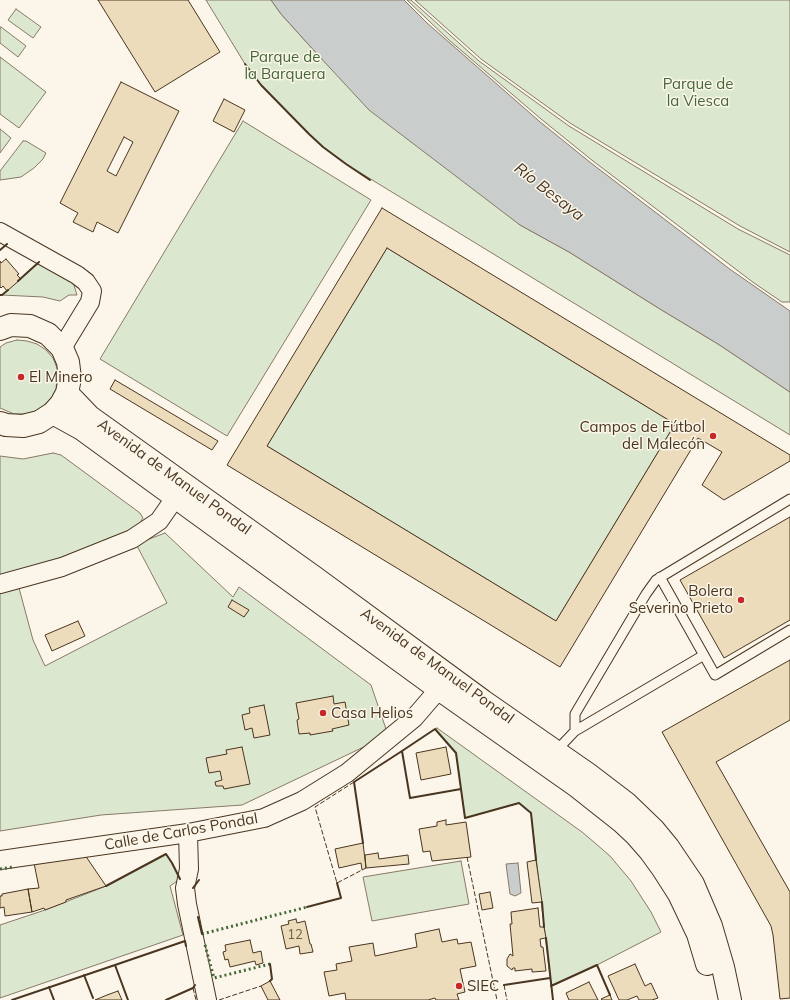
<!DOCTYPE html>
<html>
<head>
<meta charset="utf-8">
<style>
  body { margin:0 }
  canvas { display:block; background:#fbf6e9 }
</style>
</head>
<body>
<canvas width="790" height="1000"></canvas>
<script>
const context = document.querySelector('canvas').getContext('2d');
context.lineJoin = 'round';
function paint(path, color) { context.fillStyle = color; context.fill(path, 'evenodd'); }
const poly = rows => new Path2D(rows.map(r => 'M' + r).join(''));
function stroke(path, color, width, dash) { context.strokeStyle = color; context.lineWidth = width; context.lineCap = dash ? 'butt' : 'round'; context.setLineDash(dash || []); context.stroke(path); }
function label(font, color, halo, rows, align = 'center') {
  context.font = font + ' Mulish,sans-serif'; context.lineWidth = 3; context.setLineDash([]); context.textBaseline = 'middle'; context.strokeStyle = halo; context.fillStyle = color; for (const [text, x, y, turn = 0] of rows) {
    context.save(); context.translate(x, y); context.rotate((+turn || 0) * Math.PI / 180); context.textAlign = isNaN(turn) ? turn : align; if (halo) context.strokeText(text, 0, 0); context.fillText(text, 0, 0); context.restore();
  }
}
const green = poly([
  [206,0,271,0,281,14,318,55,520,225,569,252,660,309,718,344,790,392,790,435,346,164,323,147,309,134,261,85,245,64,206,0],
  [407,0,411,0,479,61,569,126,738,229,790,255,790,302,782,302,754,283,593,161,541,119,449,40,407,0],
  [415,0,790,0,790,252,740,226,570,123,481,59,415,0],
  [16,9,41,27,33,38,8,20,16,9],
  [1,27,26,46,18,57,0,43,0,29,1,27],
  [0,57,46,92,19,128,0,114,0,57],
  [243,121,371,200,227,436,100,359,243,121],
  [0,129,11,138,0,153,0,129],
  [23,141,26,141,46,153,43,159,34,168,21,177,0,180,0,171,23,141],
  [387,248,675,424,556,621,267,446,387,248],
  [41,260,73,282,77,295,69,295,60,301,43,297,2,295,41,260],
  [17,340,27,341,37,344,46,350,53,358,57,368,57,379,56,389,51,399,43,406,34,412,24,414,14,414,0,408,0,347,6,343,17,340],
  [53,453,61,455,140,513,143,518,141,521,145,525,65,559,0,577,0,456,23,459,53,453],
  [165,533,233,597,239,587,371,685,386,729,372,743,242,805,101,815,0,831,0,593,19,588,33,640,45,666,167,603,136,544,165,533],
  [437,728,582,832,595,843,610,856,631,881,651,912,661,932,597,965,551,986,531,813,519,803,465,818,456,753,435,729,437,728],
  [166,854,172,863,180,879,170,886,183,935,0,998,0,925,45,910,106,886,166,854],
  [461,861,469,904,372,921,363,877,461,861]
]);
paint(green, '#dce7d0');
stroke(green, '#887966', 1);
const water = poly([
  [271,0,404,0,427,23,539,121,591,163,731,270,790,311,790,392,718,344,660,309,569,252,520,225,369,110,318,55,281,14,271,0],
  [518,863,521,893,515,896,510,894,506,864,518,863]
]);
paint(water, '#c9cecd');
stroke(water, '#887966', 1);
const building = poly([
  [98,0,188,0,220,52,155,92,98,0],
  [121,82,179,111,118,233,97,222,93,232,73,222,78,213,60,203,121,82],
  [124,137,133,142,116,176,107,171,124,137],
  [224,99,245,110,234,132,213,121,224,99],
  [382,208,790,455,790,461,724,500,702,485,722,452,698,438,560,667,227,465,382,208],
  [387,248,675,424,556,621,267,446,387,248],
  [6,259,19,274,17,275,21,279,7,291,3,286,1,288,0,287,0,261,1,263,6,259],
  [115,380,218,441,212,450,110,389,115,380],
  [790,517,790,620,724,658,680,580,790,517],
  [232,600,249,610,244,617,228,607,232,600],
  [78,621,85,636,52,651,45,635,78,621],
  [790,660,790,720,716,762,790,892,790,998,780,999,773,935,771,926,662,732,790,660],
  [333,696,334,704,345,702,349,725,332,729,333,731,310,735,310,733,299,734,297,720,299,719,296,703,333,696],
  [264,705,270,735,254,738,252,728,245,730,242,715,250,713,249,708,264,705],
  [242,747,250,784,224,789,223,786,216,786,215,782,222,780,220,771,209,773,206,758,227,754,226,750,242,747],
  [446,747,451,774,421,780,416,753,446,747],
  [446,820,446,825,466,822,471,857,432,861,430,851,423,852,419,829,437,826,437,822,446,820],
  [363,843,366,868,362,870,361,863,339,868,335,849,363,843],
  [378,853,379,859,408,855,409,864,366,868,365,855,378,853],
  [85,855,106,886,66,900,66,902,45,910,44,908,32,912,28,889,39,888,34,863,85,855],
  [536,860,542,902,532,903,527,862,536,860],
  [28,889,32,912,5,916,4,907,0,908,0,896,2,896,2,894,28,889],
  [490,892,493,908,482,910,479,894,490,892],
  [538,908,540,927,544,927,546,938,540,939,541,947,543,947,546,971,532,972,532,969,515,971,515,968,513,968,512,970,507,966,507,959,510,954,513,956,510,924,512,924,511,912,538,908],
  [296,919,297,923,305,921,310,944,311,944,313,952,300,954,299,946,286,949,281,926,289,924,288,921,296,919],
  [439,929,442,942,457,939,458,944,471,942,476,966,460,969,465,992,457,994,459,1000,436,1000,435,998,428,1000,346,1000,345,993,329,996,324,972,337,970,336,964,352,961,349,947,373,943,375,956,417,947,415,934,439,929],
  [250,940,253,953,261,951,263,963,256,965,255,961,230,967,228,959,225,960,223,952,226,951,225,945,250,940],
  [635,964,645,986,651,983,658,998,652,1000,639,1000,637,996,627,1000,619,1000,608,976,635,964],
  [270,981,280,1000,268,1000,261,986,270,981],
  [589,982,598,1000,569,1000,566,993,589,982],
  [118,991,122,1000,95,1000,107,995,118,991],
  [610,995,612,1000,602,1000,601,999,610,995]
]);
paint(building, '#ecdcbc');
stroke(building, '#4a3520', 1);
const lane = poly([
  [660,577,715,675,790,630],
  [575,731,575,714,646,594,656,580,790,499],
  [556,751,575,731,704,655]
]);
const street = poly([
  [0,232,77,275,86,282,92,291,90,302,62,348],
  [0,584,62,567,132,539,159,521,175,498],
  [188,833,189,869,185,888,187,904,207,1000],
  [0,860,188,833,264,818,302,801,347,773,414,718,439,689]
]);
const primary = poly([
  [0,329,11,325,30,326,48,334,62,348,68,362,70,378,67,393,61,404,53,413,39,422,23,426,6,425,0,423],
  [67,393,90,417,314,577,483,701,588,774,626,803,654,830,668,847,693,884,711,926,723,967,730,1000],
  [53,413,82,429,439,689,578,787,621,821,636,835,650,851,663,869,679,894,698,934,707,964]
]);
stroke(lane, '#4a3520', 11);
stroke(street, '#4a3520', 20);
stroke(primary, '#4a3520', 24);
stroke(lane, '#fbf6e9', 9);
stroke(street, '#fbf6e9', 18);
stroke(primary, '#fbf6e9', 22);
stroke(poly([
  [0,869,14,867],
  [202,934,307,907],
  [205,945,214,978,270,964]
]), '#436837', 3, [2, 3]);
stroke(poly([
  [354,782,315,807,337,883,362,870],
  [467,857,497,1000],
  [504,985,507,1000],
  [193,988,196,1000],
  [219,1000,261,986]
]), '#4a3520', 1, [5, 2]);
stroke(poly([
  [245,64,261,85,309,134,323,147,346,164,370,180],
  [0,250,7,244],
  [18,281,39,262],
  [0,295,2,295,8,290],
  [402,751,435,729,456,753,465,818,519,803,531,813,536,860],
  [363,843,354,782,402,751,410,798,461,789],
  [106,886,166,854,172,863,180,879],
  [193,888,199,880],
  [542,902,544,927],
  [307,907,341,898,337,883],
  [198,917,202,934],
  [546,938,553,1000],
  [115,965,185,941,186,946],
  [84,975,93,998],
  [270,981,272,979,270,964],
  [504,985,550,978],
  [551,986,597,965,610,995],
  [49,987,54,1000],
  [12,1000,115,965,128,1000],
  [166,1000,193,988,195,985]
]), '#4a3520', 2);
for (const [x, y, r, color] of [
  [21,377,4,"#c62828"],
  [713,436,4,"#c62828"],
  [741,600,4,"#c62828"],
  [323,713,4,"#c62828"],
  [459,986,4,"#c62828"]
]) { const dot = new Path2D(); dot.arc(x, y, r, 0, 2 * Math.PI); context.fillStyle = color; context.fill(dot); stroke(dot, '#fbf6e9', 1.5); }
label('13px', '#725f47', null, [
  ["12",295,935]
]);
label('15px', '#436837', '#fbf6e9', [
  ["Parque de",285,57],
  ["la Barquera",285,74],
  ["Parque de",698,84],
  ["la Viesca",698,101]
]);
label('15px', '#4a3520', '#fbf6e9', [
  ["El Minero",29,377],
  ["Campos de Fútbol",705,427,"right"],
  ["del Malecón",705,444,"right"],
  ["Bolera",733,591,"right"],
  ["Severino Prieto",733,608,"right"],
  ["Casa Helios",331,713],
  ["SIEC",467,986]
], 'left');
label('15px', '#4a3520', '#fbf6e9', [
  ["Avenida de Manuel Pondal",174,477,36],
  ["Avenida de Manuel Pondal",437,666,36],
  ["Calle de Carlos Pondal",181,832,-10]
]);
label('italic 16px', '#4a3520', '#fbf6e9', [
  ["Río Besaya",549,192,38]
]);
</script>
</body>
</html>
